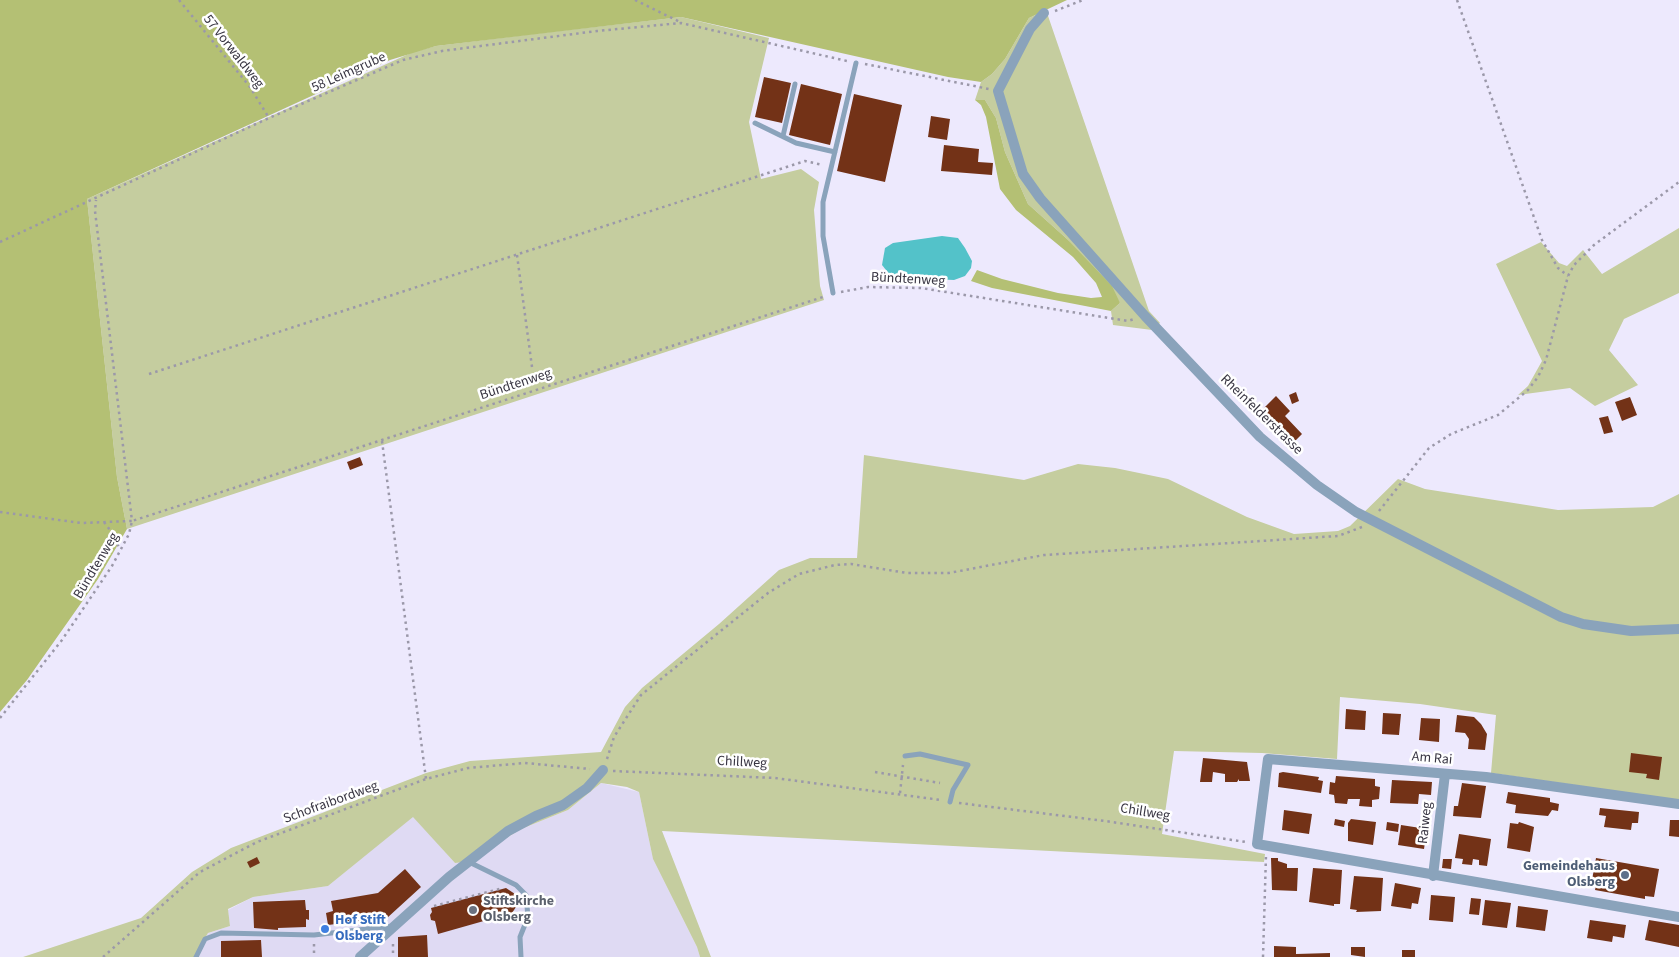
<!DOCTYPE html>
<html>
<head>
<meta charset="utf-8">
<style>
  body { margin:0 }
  canvas { display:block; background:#ede9fd }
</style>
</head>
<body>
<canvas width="1679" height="957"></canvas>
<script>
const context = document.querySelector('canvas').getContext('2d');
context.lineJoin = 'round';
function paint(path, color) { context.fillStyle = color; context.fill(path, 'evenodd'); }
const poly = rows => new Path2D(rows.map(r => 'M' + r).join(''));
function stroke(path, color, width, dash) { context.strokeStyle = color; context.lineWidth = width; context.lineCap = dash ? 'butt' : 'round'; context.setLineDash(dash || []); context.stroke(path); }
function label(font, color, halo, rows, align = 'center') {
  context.font = font + ' "Source Sans 3",sans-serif'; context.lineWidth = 5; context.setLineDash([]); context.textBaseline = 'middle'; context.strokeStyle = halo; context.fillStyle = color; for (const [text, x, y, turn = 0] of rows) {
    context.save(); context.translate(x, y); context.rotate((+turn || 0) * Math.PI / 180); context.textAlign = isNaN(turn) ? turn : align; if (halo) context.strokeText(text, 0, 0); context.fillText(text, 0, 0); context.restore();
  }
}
paint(poly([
  [601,783,639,792,653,859,697,947,700,957,194,957,208,933,230,926,228,910,253,897,328,886,413,816,455,863,498,843,521,829,568,810]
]), '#dfdaf3');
paint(poly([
  [1046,10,1149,311,1160,323,1152,330,1113,325,1111,311,1120,303,1066,238,1028,204,1005,152,996,118,985,100,975,100,981,82,992,74,1005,59,1029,18],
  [681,17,769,38,749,122,761,179,801,169,819,182,814,210,820,286,824,300,127,529,117,477,87,199,413,52,436,46,533,34],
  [1679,228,1679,293,1624,319,1609,350,1638,385,1595,406,1570,388,1518,395,1528,386,1542,361,1496,264,1541,242,1559,263,1567,266,1583,250,1602,274],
  [864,455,1024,480,1078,464,1115,468,1168,479,1247,517,1294,534,1338,531,1350,526,1398,479,1425,489,1558,510,1653,507,1679,494,1679,800,1491,773,1496,715,1420,704,1340,697,1337,759,1262,753,1174,751,1162,834,1265,854,1264,862,662,831,711,957,700,957,697,947,653,859,639,792,627,787,601,783,568,810,521,829,498,843,478,860,455,863,413,817,328,886,253,897,228,909,230,926,208,933,194,957,23,957,141,918,192,872,231,848,426,773,470,761,601,752,625,707,642,688,719,624,779,570,810,558,857,558]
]), '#c5cd9f');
paint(poly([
  [0,0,1067,0,1029,18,1005,59,992,74,981,82,948,77,681,17,436,46,390,60,87,199,117,477,127,529,98,579,27,680,0,712],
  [975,100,985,100,996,118,1005,152,1028,204,1066,238,1112,286,1120,303,1111,311,992,288,971,281,977,270,1002,279,1058,293,1091,298,1102,297,1096,283,1073,257,1016,210,1000,189,986,117,981,105]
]), '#b4c074');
paint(poly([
  [942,236,958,238,965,248,972,261,971,268,965,276,954,280,912,278,890,275,882,265,885,248,893,243]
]), '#53c2c9');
paint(poly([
  [764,77,791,83,782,123,755,117],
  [801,84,842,94,830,145,789,135],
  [854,94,902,105,885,182,837,171],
  [931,116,950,119,947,140,928,137],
  [944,145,979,149,978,162,993,163,992,175,941,171],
  [1296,392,1299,401,1292,404,1289,395],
  [1276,396,1290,411,1285,416,1302,434,1290,446,1258,414],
  [1630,397,1637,415,1622,421,1615,402],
  [1608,416,1613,432,1604,434,1599,418],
  [360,457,363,465,350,470,347,462],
  [1346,709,1366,711,1365,730,1345,729],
  [1383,713,1401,714,1399,735,1382,734],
  [1457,715,1474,717,1481,724,1487,734,1485,750,1468,749,1469,739,1465,733,1455,732],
  [1421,718,1440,719,1439,742,1419,740],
  [1631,753,1662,757,1659,780,1646,778,1647,774,1629,772],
  [1203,758,1247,762,1250,781,1239,781,1239,779,1237,782,1225,782,1225,774,1213,772,1212,782,1200,782],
  [1283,772,1319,777,1318,780,1323,781,1321,793,1278,787,1279,773],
  [1336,776,1375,779,1375,786,1380,787,1379,799,1372,800,1372,807,1359,806,1360,799,1348,799,1347,804,1335,803,1334,795,1329,794,1330,782,1335,783],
  [1392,780,1432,782,1431,795,1419,794,1418,804,1390,803],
  [1462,783,1486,786,1481,818,1453,816,1454,806,1458,806],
  [1508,792,1550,798,1550,802,1559,804,1558,811,1552,810,1548,816,1515,813,1516,805,1506,803],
  [1600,808,1639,812,1638,823,1632,823,1631,830,1604,827,1606,816,1599,815],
  [1284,810,1312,814,1309,834,1282,830],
  [1335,819,1345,821,1344,827,1334,825],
  [1351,819,1376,822,1373,845,1348,841,1348,823],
  [1670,820,1679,820,1679,837,1669,836],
  [1387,822,1399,824,1398,832,1386,830],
  [1519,822,1534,827,1530,852,1507,848,1510,823,1518,824],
  [1401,825,1427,829,1424,849,1398,845],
  [1459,834,1491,839,1487,866,1479,865,1479,860,1473,859,1472,865,1462,864,1463,859,1455,858],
  [257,857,260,863,250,868,247,862],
  [1271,858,1278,858,1278,861,1287,864,1287,868,1298,868,1297,891,1272,890],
  [1596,858,1659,869,1654,897,1645,896,1645,899,1595,890,1597,881,1592,880],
  [1443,859,1452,859,1451,869,1442,868],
  [1313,868,1342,870,1340,904,1334,904,1334,906,1309,902],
  [405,869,421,887,387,918,385,916,385,918,328,925,326,913,333,911,331,901,378,893],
  [1354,876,1383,878,1381,911,1356,912,1357,910,1350,909],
  [1395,883,1421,888,1418,904,1412,903,1411,909,1391,906],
  [506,888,515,894,518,904,512,913,438,934,435,921,431,920,430,915,432,912,431,908],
  [1431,895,1455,897,1453,922,1429,920],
  [1471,898,1481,899,1479,915,1469,914],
  [305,900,306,910,309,910,309,920,306,919,306,927,278,928,278,930,254,928,253,902],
  [1485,900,1511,903,1507,928,1482,925],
  [1518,906,1548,910,1545,931,1516,927],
  [1590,920,1626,925,1624,938,1613,936,1612,942,1587,938],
  [1649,920,1679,925,1679,947,1645,940],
  [427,935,428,957,398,957,398,937],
  [261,940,262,957,221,957,221,941],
  [1274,946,1296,947,1296,954,1330,953,1330,957,1274,957],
  [1351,947,1365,947,1365,957,1351,955],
  [1402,950,1415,950,1415,957,1402,957]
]), '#733217');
stroke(poly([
  [179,0,250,87,269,118],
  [635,0,680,22],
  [1457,0,1542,240,1558,268,1568,276],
  [1055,11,1083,0],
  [865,64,989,89],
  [0,242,269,118,403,60,442,51,597,31,681,23,847,61],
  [517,255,532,367],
  [841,292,868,287,921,288,1128,321,1134,319],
  [149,374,805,161,823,165],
  [382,441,426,779],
  [1379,511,1429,448,1451,434,1498,415,1528,390,1538,377,1546,360,1568,276,1574,265,1594,245,1679,182],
  [0,512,81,523,132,521,95,211,96,200],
  [104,522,113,534,120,550],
  [0,718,62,640,112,566,129,534,132,521,826,296],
  [607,759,614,737,641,695,768,593,799,574,835,565,851,564,907,573,949,573,1044,555,1338,536,1362,527],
  [613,771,775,778,941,800],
  [875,772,940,783],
  [900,793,903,765],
  [959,803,1105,821,1246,842],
  [434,906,503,888],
  [314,944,314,957],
  [393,944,393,957],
  [103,957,200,872,257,842,426,779,468,768,525,763,590,769],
  [1263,957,1266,855]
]), '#9b98a9', 2.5, [2.5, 4]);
stroke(poly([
  [755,123,796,143,835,152],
  [783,136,795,84],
  [833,293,823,236,823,202,856,63],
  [905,756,920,754,968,765,953,790,950,802],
  [469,862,516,885,526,895,528,917,520,937,521,957],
  [196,957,205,939,221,933,314,935,393,926]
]), '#8aa3bb', 5);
stroke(poly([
  [1044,13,1030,29,998,91,1023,174,1040,198,1145,316,1260,437,1317,485,1356,512,1561,617,1583,624,1631,631,1679,629],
  [1679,804,1486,777,1268,759,1257,844,1679,917],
  [1433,876,1445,774],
  [360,957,449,877,508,831,536,816,563,805,587,788,603,770]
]), '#8aa3bb', 10);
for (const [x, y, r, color] of [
  [1625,875,5,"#5c6f8a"],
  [473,910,5,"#6b7280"],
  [325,929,5,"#3f7fe0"]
]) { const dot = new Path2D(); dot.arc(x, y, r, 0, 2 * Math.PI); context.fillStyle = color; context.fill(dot); stroke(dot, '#fff', 2); }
label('14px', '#383542', '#fff', [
  ["57 Vorwaldweg",233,52,52],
  ["58 Leimgrube",349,73,-24],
  ["Bündtenweg",908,280,3],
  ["Bündtenweg",516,385,-18],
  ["Rheinfelderstrasse",1261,415,44],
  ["Bündtenweg",97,566,-59],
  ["Am Rai",1432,759,5],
  ["Chillweg",742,763,3],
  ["Schofraibordweg",331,803,-20],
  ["Chillweg",1145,813,9],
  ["Raiweg",1426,823,-84]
]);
label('bold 14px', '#4e5e75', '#fff', [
  ["Gemeindehaus",1615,867],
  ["Olsberg",1615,883]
], 'right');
label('bold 14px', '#5b616d', '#fff', [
  ["Stiftskirche",483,902],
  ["Olsberg",483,918]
], 'left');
label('bold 14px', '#366cbe', '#fff', [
  ["Hof Stift",335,921],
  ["Olsberg",335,937]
], 'left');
</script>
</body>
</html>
